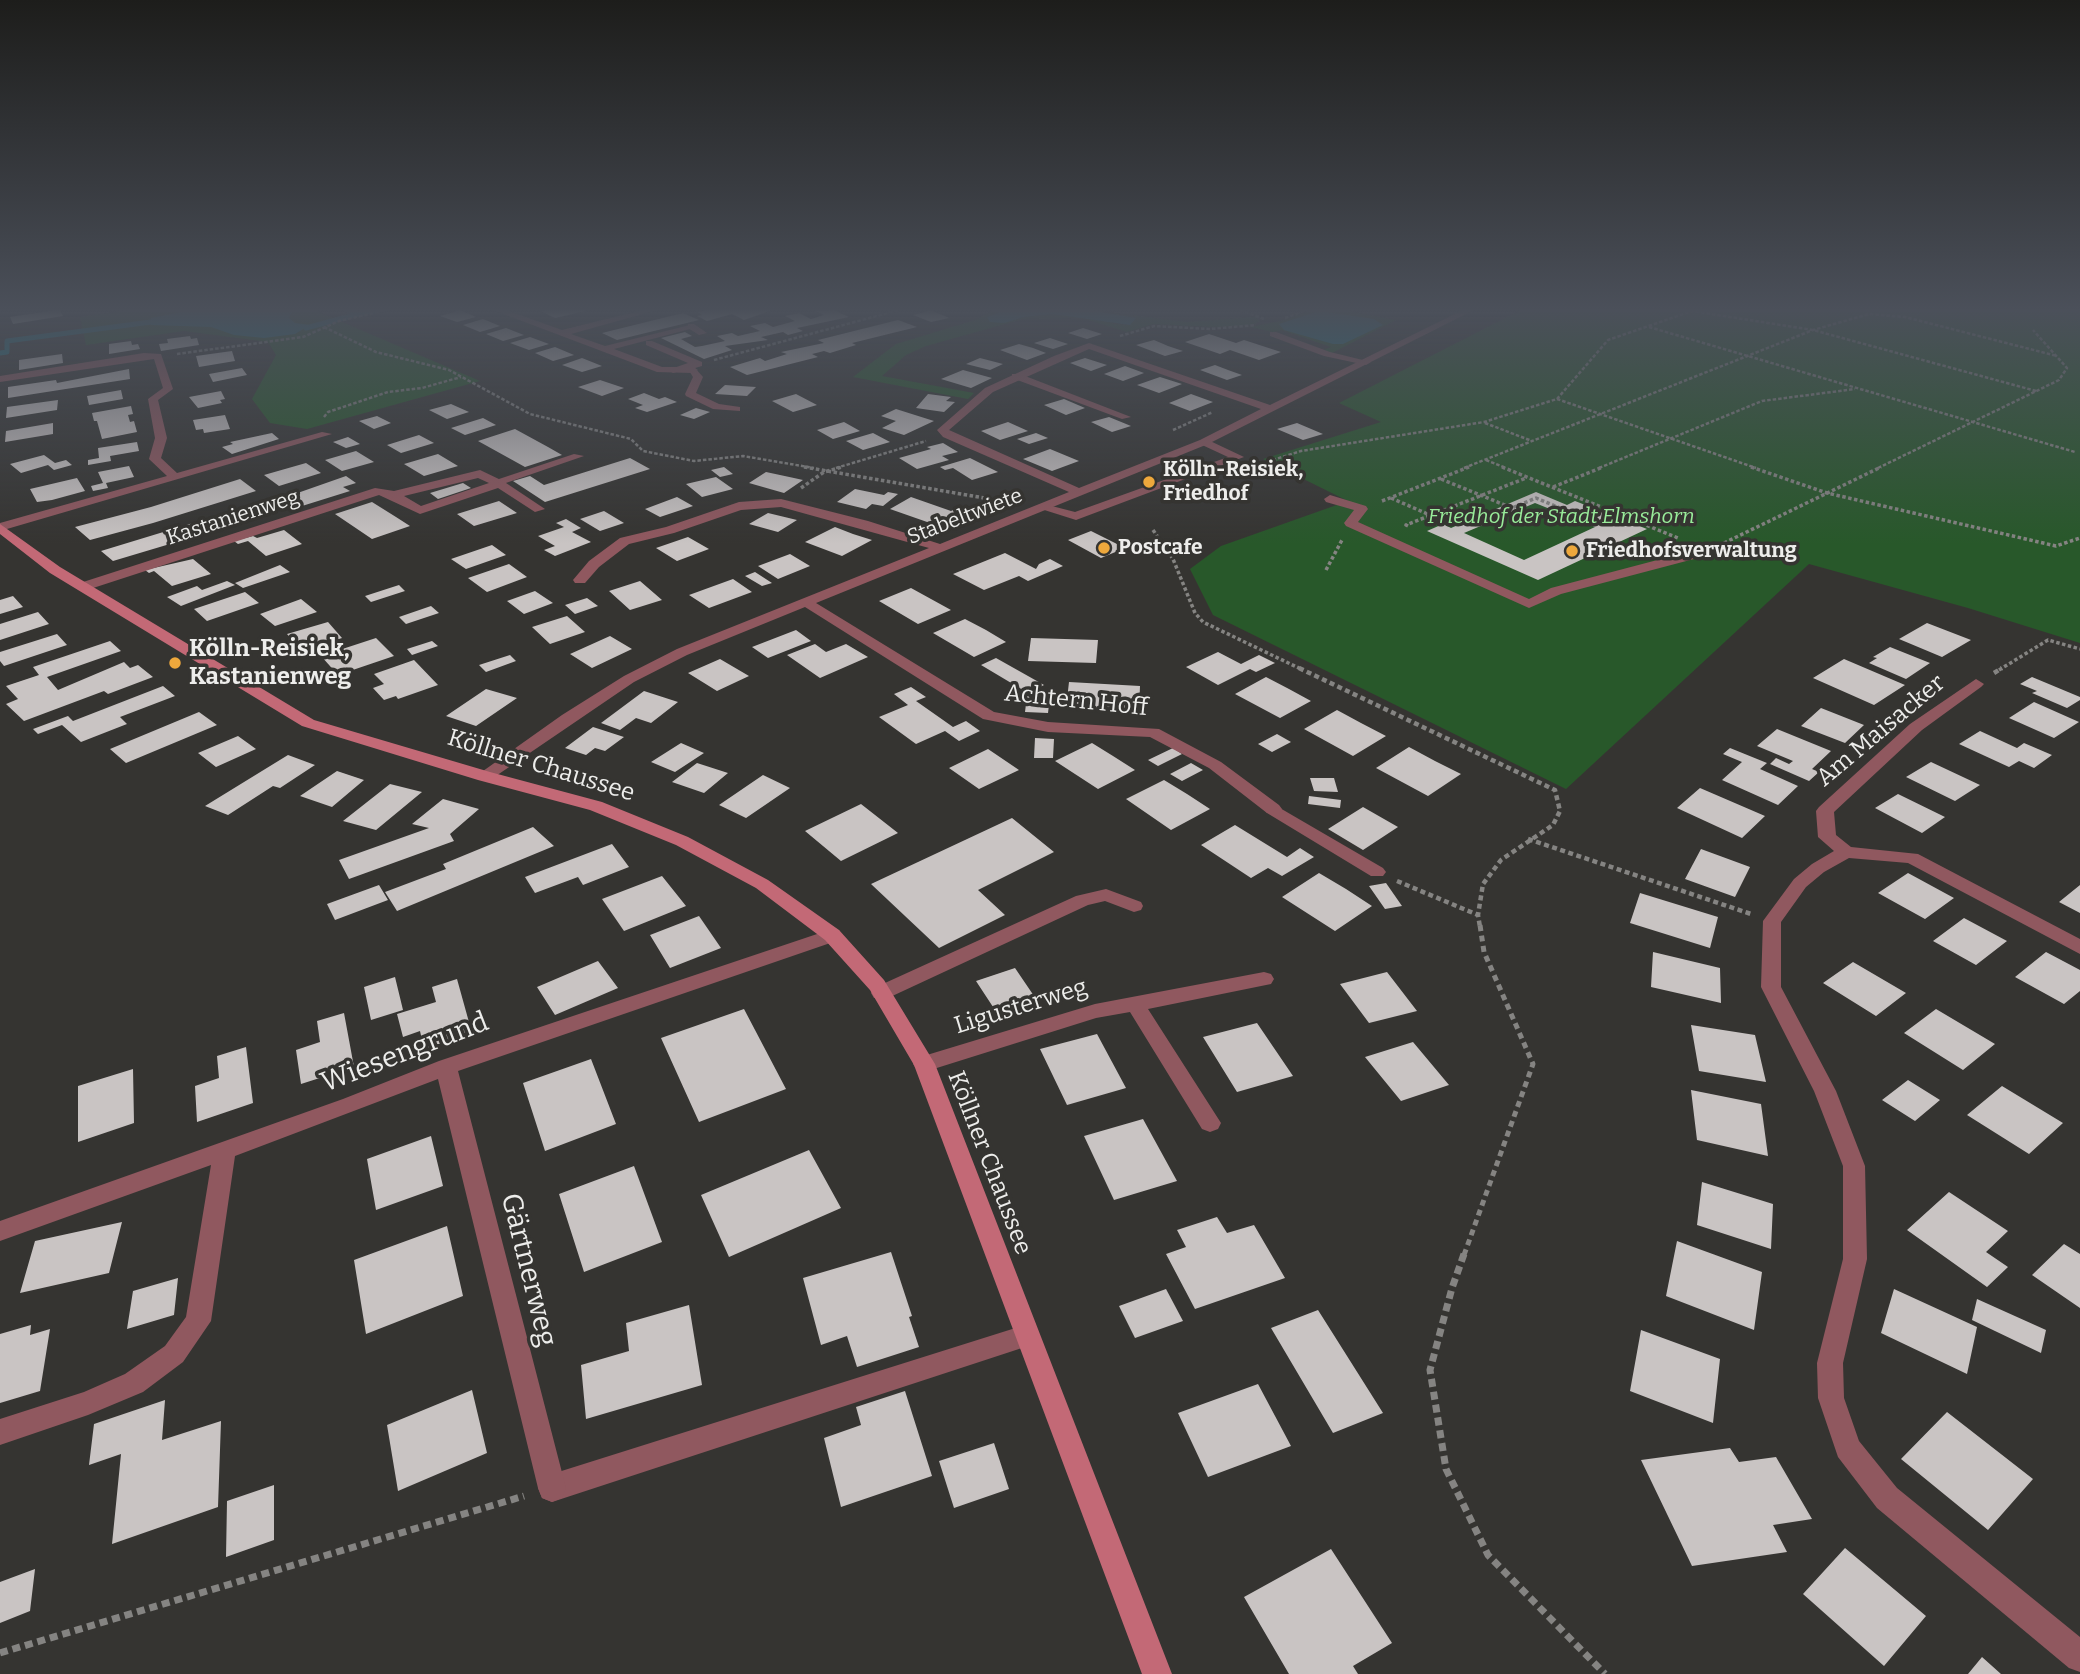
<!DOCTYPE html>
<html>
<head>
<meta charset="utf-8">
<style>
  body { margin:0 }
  canvas { display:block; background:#353431 }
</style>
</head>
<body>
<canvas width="2080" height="1674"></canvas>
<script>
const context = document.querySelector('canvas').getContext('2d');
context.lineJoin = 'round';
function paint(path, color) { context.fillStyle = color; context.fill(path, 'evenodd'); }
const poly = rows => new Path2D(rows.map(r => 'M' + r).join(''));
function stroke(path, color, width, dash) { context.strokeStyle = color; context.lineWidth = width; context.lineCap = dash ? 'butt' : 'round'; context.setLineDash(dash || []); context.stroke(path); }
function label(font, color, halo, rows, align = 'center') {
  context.font = font + ' Bitter,serif'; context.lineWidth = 7; context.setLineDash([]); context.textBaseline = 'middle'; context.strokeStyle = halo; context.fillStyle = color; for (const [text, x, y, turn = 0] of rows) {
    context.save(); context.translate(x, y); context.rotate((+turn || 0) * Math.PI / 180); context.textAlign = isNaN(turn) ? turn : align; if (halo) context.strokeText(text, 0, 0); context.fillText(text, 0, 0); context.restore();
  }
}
paint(poly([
  [130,310,314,310,480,381,307,429,270,423,252,399,276,355,268,342,184,331,86,345,80,317],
  [994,310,1005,310,987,317,1004,323,1024,317,1053,314,1081,316,1116,324,1130,325,1135,317,1090,310,1187,322,1255,317,1260,321,1252,325,1214,327,1153,324,1127,332,1082,318,1023,319,926,346,906,355,882,376,974,393,968,399,853,377,896,344,975,320],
  [1311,310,1343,310,1396,320,1332,353,1324,350,1331,347,1282,330,1273,332,1250,327,1285,320],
  [1521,310,2080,310,2080,643,1968,608,1809,564,1566,789,1213,615,1190,569,1221,546,1348,501,1263,459,1381,422,1339,403]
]), '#28582a');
paint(poly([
  [192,310,293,310,289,318,295,323,310,325,295,334,264,338,234,335,211,327,151,325,151,318],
  [1005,310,1090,310,1136,318,1130,325,1053,314,1024,317,1004,323,990,322,987,317],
  [1319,311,1374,319,1383,325,1343,344,1333,344,1284,330,1279,324]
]), '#187788');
stroke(poly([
  [347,310,358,314,379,310],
  [306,328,358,314],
  [0,353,7,352,7,341,151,322]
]), '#187788', 5);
paint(poly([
  [55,310,60,310,63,316,13,324,10,317],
  [460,310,476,317,457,322,440,316],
  [546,310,585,310,586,311,555,318,540,311],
  [707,310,770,310,770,311,744,320,732,314,707,321,697,316,702,315,697,312],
  [834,310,849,317,797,328,803,331,788,335,783,332,761,337,768,340,725,346,732,350,704,359,661,338,685,332,692,336,681,339,695,347,702,346,725,341,717,336,732,333,738,336,760,331,750,326,765,323,773,327,795,321,785,316,799,313,811,319,824,315,815,311],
  [931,310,949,318,931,322,913,315],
  [683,313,699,320,617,340,602,333],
  [483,319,500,326,480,332,463,325],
  [898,320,917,327,852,343,856,345,830,353,824,351,812,354,818,357,747,375,730,367,760,358,765,361,787,354,781,352,824,343,818,340],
  [506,328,524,335,503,341,486,334],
  [1083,328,1102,334,1087,339,1068,333],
  [1209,334,1236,343,1244,340,1281,352,1259,360,1230,350,1220,354,1185,342],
  [190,336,191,339,197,338,199,345,161,351,159,344,168,343,167,339],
  [530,337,549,344,529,350,510,343],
  [1050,338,1068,344,1053,349,1034,343],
  [1154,340,1168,346,1183,351,1165,356,1136,345],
  [131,341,132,345,138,344,140,349,109,354,109,344],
  [1019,344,1033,348,1046,353,1027,360,1000,350],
  [555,347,574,355,553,361,535,353],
  [232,351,235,361,199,367,196,356],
  [62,354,63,363,19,370,19,360],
  [582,358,602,366,582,372,562,365],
  [980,358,1003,364,990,370,966,364],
  [1085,358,1107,365,1091,371,1070,363],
  [1215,365,1228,370,1242,375,1227,380,1200,370],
  [1125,366,1144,373,1123,381,1104,374],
  [242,368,247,375,213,382,209,374],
  [129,369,130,379,8,398,8,387,56,380,57,383],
  [963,370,992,378,971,388,941,379],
  [1160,377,1182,384,1159,393,1137,385],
  [600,380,624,388,602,396,578,387],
  [725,385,756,387,747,396,715,394],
  [121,390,123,399,89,405,87,396],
  [221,391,225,399,220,400,222,403,198,408,189,397],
  [644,393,659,399,665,397,677,402,647,412,635,408,643,405,628,399],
  [796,394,817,405,793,412,772,401],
  [928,394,951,397,946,401,955,402,944,412,916,408],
  [1191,394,1213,402,1190,411,1169,403],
  [1064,399,1085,408,1066,415,1044,405],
  [58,400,57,410,6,418,7,407],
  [451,404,469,412,447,419,429,410],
  [131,406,133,414,128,415,130,422,134,421,137,432,102,439,97,421,94,421,92,413],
  [696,408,710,412,694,419,680,415],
  [896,409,934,421,904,435,882,428,896,421,881,416],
  [225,415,230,429,204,433,203,429,196,430,193,420],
  [377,416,391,423,374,429,359,421],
  [1109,417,1131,426,1112,432,1091,422],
  [483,418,496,425,465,435,451,428],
  [844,422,860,431,833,439,817,430],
  [1008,422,1028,431,1000,440,981,431],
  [53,423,53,434,5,442,6,431],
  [1297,423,1323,434,1303,440,1277,429],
  [515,429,548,447,562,455,525,467,478,441],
  [272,433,279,439,232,454,222,447,233,444,230,442],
  [873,433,890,442,863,450,846,441],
  [1036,433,1048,438,1029,444,1017,439],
  [419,435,434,443,401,453,387,445],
  [348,437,360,444,346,448,333,442],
  [137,442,139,451,110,456,111,461,88,465,88,460,99,458,98,448],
  [943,443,958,452,942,456,949,460,917,469,899,458,931,449,927,447],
  [1050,449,1079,461,1052,471,1023,459],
  [356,451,374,462,342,471,325,460],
  [438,454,458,466,424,476,404,464],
  [44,455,55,463,66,460,72,465,54,470,48,465,21,473,10,464],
  [630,458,650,469,545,502,513,481,530,476,544,485],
  [970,458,998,472,972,480,953,468,945,470,940,467],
  [306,463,321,473,279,486,264,475],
  [129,466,134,477,106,483,108,488,93,491,91,486,103,483,98,472],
  [724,467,733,474,720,477,711,470],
  [766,472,794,478,803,480,784,493,749,483],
  [346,476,356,483,343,487,350,491,302,506,289,496],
  [716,477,733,489,702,497,686,484],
  [77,478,85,491,52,500,37,502,30,489],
  [240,479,256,491,153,523,90,540,75,527,151,507],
  [463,483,471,488,438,499,430,493],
  [855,489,884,495,888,492,898,494,883,506,872,504,866,509,837,502],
  [1536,492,1567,505,1575,501,1647,529,1538,580,1427,531,1443,524,1451,528],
  [1535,503,1595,527,1524,560,1464,533],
  [677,497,693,506,660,517,645,509],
  [911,497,951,511,960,507,968,510,950,519,942,516,930,523,890,509],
  [499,501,517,513,474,526,457,514],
  [372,502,396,517,410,526,372,539,335,514],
  [604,511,624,523,600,531,580,519],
  [768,513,797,520,778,532,749,524],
  [206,519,220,529,113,561,101,551],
  [566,519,581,528,572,532,591,542,555,556,544,550,555,546,538,536,564,527,556,523],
  [835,527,853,534,872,540,842,556,805,542],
  [284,530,302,544,266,556,248,541,238,544,234,541,253,536,257,538],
  [1091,531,1125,548,1101,558,1068,540],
  [688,537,709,549,677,561,656,548],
  [492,545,506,555,466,569,451,559],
  [1005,553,1036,569,1039,564,1050,559,1063,566,1028,581,1019,576,984,590,953,574],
  [790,554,810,566,778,579,758,566],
  [193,559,211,574,172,586,154,571,149,573,145,570],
  [509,564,527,577,487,592,468,578],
  [280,565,290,572,243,588,235,583],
  [755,572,772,583,762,586,745,576],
  [733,579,752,592,709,608,689,595],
  [227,581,235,585,181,606,167,597,197,586,202,590],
  [640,581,662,600,630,610,609,591],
  [399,585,405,591,371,602,365,596],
  [911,588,951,610,918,624,879,601],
  [535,591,553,603,524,614,507,601],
  [245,592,259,603,207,621,194,609],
  [13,596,23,607,0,614,0,600],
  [587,598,598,606,575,614,565,605],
  [301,599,317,612,275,626,260,614],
  [431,606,439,613,406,624,399,617],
  [38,612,49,624,0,640,0,624],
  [567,616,585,632,550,644,532,627],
  [965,619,986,630,1006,642,974,657,933,633],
  [328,622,342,638,302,651,287,634],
  [1927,623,1971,640,1942,657,1899,639],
  [796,630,811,641,768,658,752,647],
  [57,634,67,645,4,666,0,661,0,652],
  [610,636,632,649,592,668,570,654],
  [376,638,394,656,338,675,321,656],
  [1031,638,1098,640,1096,663,1028,661],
  [110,641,121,651,47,677,58,690,124,662,130,668,138,665,153,677,108,694,104,691,24,721,6,704,18,699,6,686,39,675,33,667],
  [432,641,438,646,412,655,407,649],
  [815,644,826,652,846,644,868,657,820,678,787,655],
  [1890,647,1930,663,1906,679,1869,663,1877,658,1873,657],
  [1218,652,1241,664,1259,655,1275,663,1256,672,1250,669,1218,685,1186,667],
  [510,655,516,661,486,672,479,665],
  [996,658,1044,685,1028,693,981,665],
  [720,659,749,676,717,691,688,673],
  [1844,659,1905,685,1874,705,1813,678],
  [414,660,438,685,398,699,396,696,384,700,373,688,384,684,374,674],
  [1266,677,1289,689,1311,701,1280,718,1235,694],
  [2032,677,2080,697,2080,700,2067,708,2032,693,2037,691,2020,684],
  [1069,682,1140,686,1139,711,1066,708],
  [163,686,175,696,120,717,127,724,81,742,62,725,38,734,33,729,68,716,73,721],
  [911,687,926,697,916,701,953,727,966,721,980,731,959,741,945,731,916,744,879,717,908,705,894,694],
  [486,689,517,698,476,726,446,716],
  [644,691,678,702,651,723,636,718,620,730,601,723],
  [1027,696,1050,696,1048,713,1025,712],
  [2034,702,2079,722,2054,738,2009,718],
  [1821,708,1864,725,1845,743,1801,726],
  [1337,710,1361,723,1386,736,1353,756,1304,729],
  [199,712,217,725,126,763,110,749],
  [593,727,624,737,605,751,595,748,586,755,565,748],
  [1777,729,1831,751,1812,769,1819,772,1809,781,1770,764,1776,758,1789,764,1793,761,1757,746],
  [1980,731,2017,748,2024,743,2052,755,2034,768,2019,761,2009,767,1959,744],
  [1277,734,1291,742,1272,752,1258,744],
  [238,736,256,749,216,767,198,753],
  [1035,738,1054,739,1053,758,1034,758],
  [681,743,704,753,675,772,651,762],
  [1092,743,1113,756,1135,770,1098,789,1055,761],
  [1409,747,1435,761,1461,774,1428,796,1376,768],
  [1173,748,1182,754,1158,766,1148,760],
  [1730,748,1767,763,1760,769,1798,786,1778,805,1722,780,1742,762,1723,754],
  [988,749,1019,770,979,789,949,768],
  [288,755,315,765,280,788,273,786,228,815,205,806],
  [1931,762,1980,785,1955,801,1906,777],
  [697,763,728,773,704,793,672,782],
  [1191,763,1203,770,1182,781,1170,774],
  [337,771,364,780,332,807,300,796],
  [763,775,790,788,746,818,719,805],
  [1310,778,1334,778,1338,792,1314,791],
  [1164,780,1187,794,1210,809,1171,830,1126,799],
  [390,784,422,792,376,830,343,821],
  [1700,788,1765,816,1742,838,1677,808],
  [1898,794,1945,817,1922,833,1875,808],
  [1309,796,1341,800,1340,808,1308,804],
  [443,799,479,809,450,834,454,841,349,879,339,860,429,828,412,824],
  [861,804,898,833,841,861,805,831],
  [1363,807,1398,827,1363,850,1328,829],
  [1012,818,1054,852,978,890,1005,915,939,948,871,884],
  [1235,825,1287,857,1300,848,1314,857,1282,876,1268,868,1251,878,1201,845],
  [533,827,554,846,397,911,385,892,446,869,443,864],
  [612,844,629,867,583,885,578,877,535,893,525,877],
  [1701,849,1750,867,1735,897,1685,879],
  [1319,873,1346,889,1372,906,1335,931,1282,897],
  [1908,873,1954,898,1925,919,1878,893],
  [662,876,686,906,624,931,602,899],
  [1386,883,1402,906,1385,909,1369,886],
  [379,885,388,900,335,920,327,904],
  [2080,885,2080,913,2059,902],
  [1640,893,1718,917,1710,948,1630,923],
  [699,916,721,948,670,968,650,935],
  [1964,918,2007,941,1976,965,1933,941],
  [1653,952,1720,968,1721,1003,1651,987],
  [2046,952,2080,970,2080,991,2064,1004,2015,977],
  [598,961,618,988,555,1015,537,987],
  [1853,962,1906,993,1876,1016,1823,983],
  [1015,968,1034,996,995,1010,976,981],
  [1387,972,1417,1011,1369,1023,1340,984],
  [395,977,403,1010,371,1020,364,987],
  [457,979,472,1033,424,1049,420,1031,403,1037,397,1014,436,1002,432,987],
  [744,1009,786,1089,699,1122,661,1038],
  [1936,1009,1995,1044,1963,1070,1904,1033],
  [344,1013,354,1067,301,1084,296,1050,320,1042,317,1021],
  [1257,1023,1293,1076,1237,1092,1203,1037],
  [1691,1025,1755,1035,1766,1082,1699,1071],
  [1097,1034,1126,1088,1067,1105,1040,1049],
  [1413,1042,1449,1085,1401,1101,1365,1057],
  [246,1047,253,1103,197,1122,195,1086,219,1078,217,1056],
  [591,1059,616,1124,545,1151,523,1083],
  [133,1069,134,1123,78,1142,78,1086],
  [1908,1080,1940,1100,1915,1121,1882,1100],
  [2002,1086,2063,1123,2029,1154,1967,1115],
  [1691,1090,1761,1104,1768,1156,1697,1140],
  [1143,1119,1177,1181,1114,1200,1084,1136],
  [431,1136,443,1186,376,1210,367,1159],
  [809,1150,841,1208,729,1257,701,1195],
  [634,1166,662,1242,584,1272,559,1194],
  [1702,1182,1773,1204,1771,1249,1697,1225],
  [1949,1192,2008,1231,1986,1252,2008,1267,1987,1287,1907,1230],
  [1217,1217,1227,1233,1254,1225,1285,1278,1195,1309,1166,1254,1186,1247,1177,1230],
  [122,1222,109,1273,20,1293,35,1241],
  [447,1226,463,1296,366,1334,354,1260],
  [1677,1241,1762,1272,1754,1330,1666,1296],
  [2064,1244,2080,1254,2080,1308,2032,1275],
  [891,1252,912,1316,909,1317,919,1347,857,1367,847,1336,821,1345,803,1278],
  [178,1278,174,1315,127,1329,133,1291],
  [1166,1289,1183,1321,1135,1338,1119,1306],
  [1894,1289,1977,1327,1967,1374,1881,1333],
  [1977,1299,2046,1330,2041,1353,1972,1320],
  [689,1305,702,1385,586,1419,581,1365,629,1351,626,1323],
  [1318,1310,1383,1413,1333,1433,1271,1328],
  [31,1325,30,1335,50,1329,40,1391,0,1403,0,1334],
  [1641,1330,1720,1359,1713,1423,1630,1391],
  [1258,1384,1291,1446,1208,1477,1178,1413],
  [472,1390,487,1453,398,1491,387,1425],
  [905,1391,932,1476,841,1507,824,1438,861,1425,856,1407],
  [165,1400,162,1440,221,1421,218,1507,112,1544,121,1454,89,1465,94,1424],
  [1947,1412,2033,1479,1988,1530,1901,1459],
  [994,1443,1009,1489,954,1508,939,1461],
  [1730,1448,1739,1462,1776,1457,1812,1519,1773,1525,1787,1552,1692,1566,1641,1460],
  [274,1485,274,1540,226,1557,227,1501],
  [1845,1548,1926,1616,1884,1666,1803,1594],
  [1331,1549,1392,1643,1353,1666,1358,1674,1289,1674,1244,1597],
  [35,1569,30,1611,0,1623,0,1582],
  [1982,1657,2001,1674,1968,1674]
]), '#c9c4c3');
stroke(poly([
  [1240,310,1264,319],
  [1285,318,1307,310],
  [324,327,376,352,449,370,530,414,631,439,643,451,694,461,743,456,814,468],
  [1649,327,2075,452],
  [1120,336,1154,326,1210,329,1256,325],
  [177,354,303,337,339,321,387,310],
  [714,360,899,310],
  [1557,399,1756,468],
  [324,417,328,412,388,392,422,388,461,377],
  [1485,423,1532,441],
  [1173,430,1213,412],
  [1486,460,1506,468],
  [1257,465,1301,451,1484,422,1557,399,1608,340,1692,311,1813,330,2036,391],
  [836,468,926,441],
  [1464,468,1813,330,1869,314,1905,317,2057,356],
  [1599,468,1762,401,1855,389],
  [1878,468,2059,380,2067,368,2033,330]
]), '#858482', 2.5, [3.5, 2]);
stroke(poly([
  [804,467,1002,501],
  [1502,467,1678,538],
  [1751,467,1827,493,2056,546,2080,538],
  [1441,479,1512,508,1536,498,1560,508],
  [1553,487,1603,467],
  [801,488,824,472,842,467],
  [1391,498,1430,515],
  [1382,501,1469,467],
  [1408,526,1406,525,1526,478],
  [1153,530,1173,559,1195,613,1203,622,1303,670],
  [1724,543,1881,467],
  [1326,570,1342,540],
  [1999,670,2048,640,2080,649]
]), '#858482', 3.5, [3.5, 2.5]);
stroke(poly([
  [1299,668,1555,790,1560,811,1553,825,1501,860,1483,884,1478,915,1480,927],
  [1994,673,2002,668],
  [1528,839,1751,914],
  [1397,881,1478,915]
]), '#858482', 4.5, [5, 3.5]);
stroke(poly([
  [1464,1255,1533,1064,1484,952,1480,925]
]), '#858482', 5, [6, 4.5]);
stroke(poly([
  [1464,1254,1452,1288,1430,1370,1446,1469,1488,1555,1605,1674],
  [0,1653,524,1496]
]), '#858482', 7, [8, 5]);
paint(poly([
  [688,324,694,324,707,333,699,335,688,328,688,324],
  [1270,332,1276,332,1330,352,1371,362,1366,365,1324,356,1270,336,1270,332],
  [646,341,652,341,702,362,702,366,695,368,703,377,696,393,719,404,740,407,740,411,713,409,686,396,685,394,693,377,688,369,673,373,668,370,688,363,646,345,646,341],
  [1012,374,1020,374,1131,417,1122,419,1012,378,1012,374],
  [1200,440,1208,440,1244,457,1076,520,1038,508,1044,504,1075,512,1228,457,1200,444,1200,440],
  [574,454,584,456,500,485,490,482,574,454],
  [1330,495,1366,506,1368,509,1358,522,1529,599,1551,588,1703,548,1708,547,1714,551,1713,554,1561,594,1529,608,1346,526,1344,523,1354,510,1326,502,1324,499,1330,495],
  [1273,804,1383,868,1386,872,1383,876,1371,876,1267,813,1264,809,1267,805,1273,804],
  [1106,889,1141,902,1143,906,1141,910,1134,912,1105,901,1088,905,888,998,874,998,871,993,874,988,1076,896,1106,889],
  [1025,1325,1034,1328,1038,1336,1034,1344,1025,1347,552,1502,542,1498,538,1488,542,1478,552,1474,1025,1325]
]), '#90585f');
paint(poly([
  [493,310,506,310,562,330,643,310,657,310,571,334,605,346,694,324,694,328,614,349,662,367,693,367,698,370,693,373,657,372,493,310],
  [1463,310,1474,310,1208,444,816,603,994,712,1048,722,1159,729,1221,762,1279,805,1282,809,1279,813,1267,813,1209,768,1150,737,1048,732,983,719,805,607,687,655,634,682,490,780,484,781,476,776,562,715,624,676,677,649,929,548,781,507,741,510,674,533,629,544,599,567,585,583,575,583,573,580,589,561,620,538,666,527,739,502,781,499,868,521,940,544,1069,492,943,437,937,430,985,388,1054,356,1089,343,1270,405,1463,310],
  [1089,349,1261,409,1200,440,1079,488,949,430,993,392,1089,349],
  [144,353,161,354,173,389,158,400,167,438,161,458,177,473,322,432,332,434,0,531,0,523,167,476,149,459,155,438,148,399,163,388,154,359,0,382,0,376,144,353],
  [480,470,503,481,545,509,535,512,498,488,420,514,379,495,90,589,85,590,78,586,80,583,375,488,394,491,480,470],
  [478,478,489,483,421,506,404,496,478,478],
  [1976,679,1984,684,1981,687,1922,730,1834,812,1836,835,1851,847,1918,854,2080,939,2080,954,1908,863,1849,858,1824,872,1806,887,1781,922,1781,987,1836,1091,1865,1166,1867,1259,1843,1363,1844,1398,1859,1441,1897,1488,2080,1637,2080,1672,2069,1668,1877,1508,1838,1457,1818,1398,1817,1363,1843,1259,1843,1166,1814,1091,1761,987,1763,921,1794,879,1812,864,1834,851,1818,837,1816,811,1819,807,1910,724,1976,679],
  [832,929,839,930,842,935,839,940,458,1071,566,1488,562,1498,552,1502,542,1498,538,1488,438,1079,235,1156,211,1321,183,1362,143,1392,88,1415,0,1445,0,1419,84,1392,125,1374,165,1346,186,1317,211,1165,0,1241,0,1221,343,1099,439,1061,832,929],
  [1264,972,1271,974,1274,979,1271,984,1148,1009,1221,1123,1218,1129,1210,1132,1202,1129,1130,1012,1096,1018,924,1072,917,1070,913,1064,917,1058,1095,1004,1264,972]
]), '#90585f');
paint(poly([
  [0,524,60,567,314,720,490,772,602,802,688,837,768,880,839,930,884,980,935,1064,1172,1674,1142,1674,914,1065,870,990,825,940,756,888,676,845,590,810,478,780,302,726,50,573,0,534,0,524]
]), '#c36976');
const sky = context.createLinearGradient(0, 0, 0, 544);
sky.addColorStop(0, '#1d1d1b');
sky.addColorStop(0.57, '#4b505a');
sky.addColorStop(1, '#4b505a00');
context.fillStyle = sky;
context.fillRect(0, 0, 2080, 544);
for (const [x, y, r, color] of [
  [1149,482,7,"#eea83c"],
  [1104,548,7,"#eea83c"],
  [1572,551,7,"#eea83c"],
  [175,663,7,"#eea83c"]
]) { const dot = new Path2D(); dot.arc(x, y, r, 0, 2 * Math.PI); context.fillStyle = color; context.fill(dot); stroke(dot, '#353431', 2.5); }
label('bold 21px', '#ededeb', '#353431', [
  ["Kölln-Reisiek,",1163,470],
  ["Friedhof",1163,494],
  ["Postcafe",1118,548],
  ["Friedhofsverwaltung",1586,551]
], 'left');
label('21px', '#ededeb', '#353431', [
  ["Stabeltwiete",965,517,-21],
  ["Kastanienweg",233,518,-18]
]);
label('italic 21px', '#99ec9a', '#353431', [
  ["Friedhof der Stadt Elmshorn",1561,517]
]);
label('bold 24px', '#ededeb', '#353431', [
  ["Kölln-Reisiek,",189,649],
  ["Kastanienweg",189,677]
], 'left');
label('24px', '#ededeb', '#353431', [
  ["Achtern Hoff",1076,701,6],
  ["Am Maisacker",1881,731,-40],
  ["Köllner Chaussee",541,766,17],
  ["Ligusterweg",1021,1007,-17],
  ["Köllner Chaussee",989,1163,69]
]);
label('28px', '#ededeb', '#353431', [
  ["Wiesengrund",405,1053,-21],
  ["Gärtnerweg",528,1270,76]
]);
</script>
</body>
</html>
